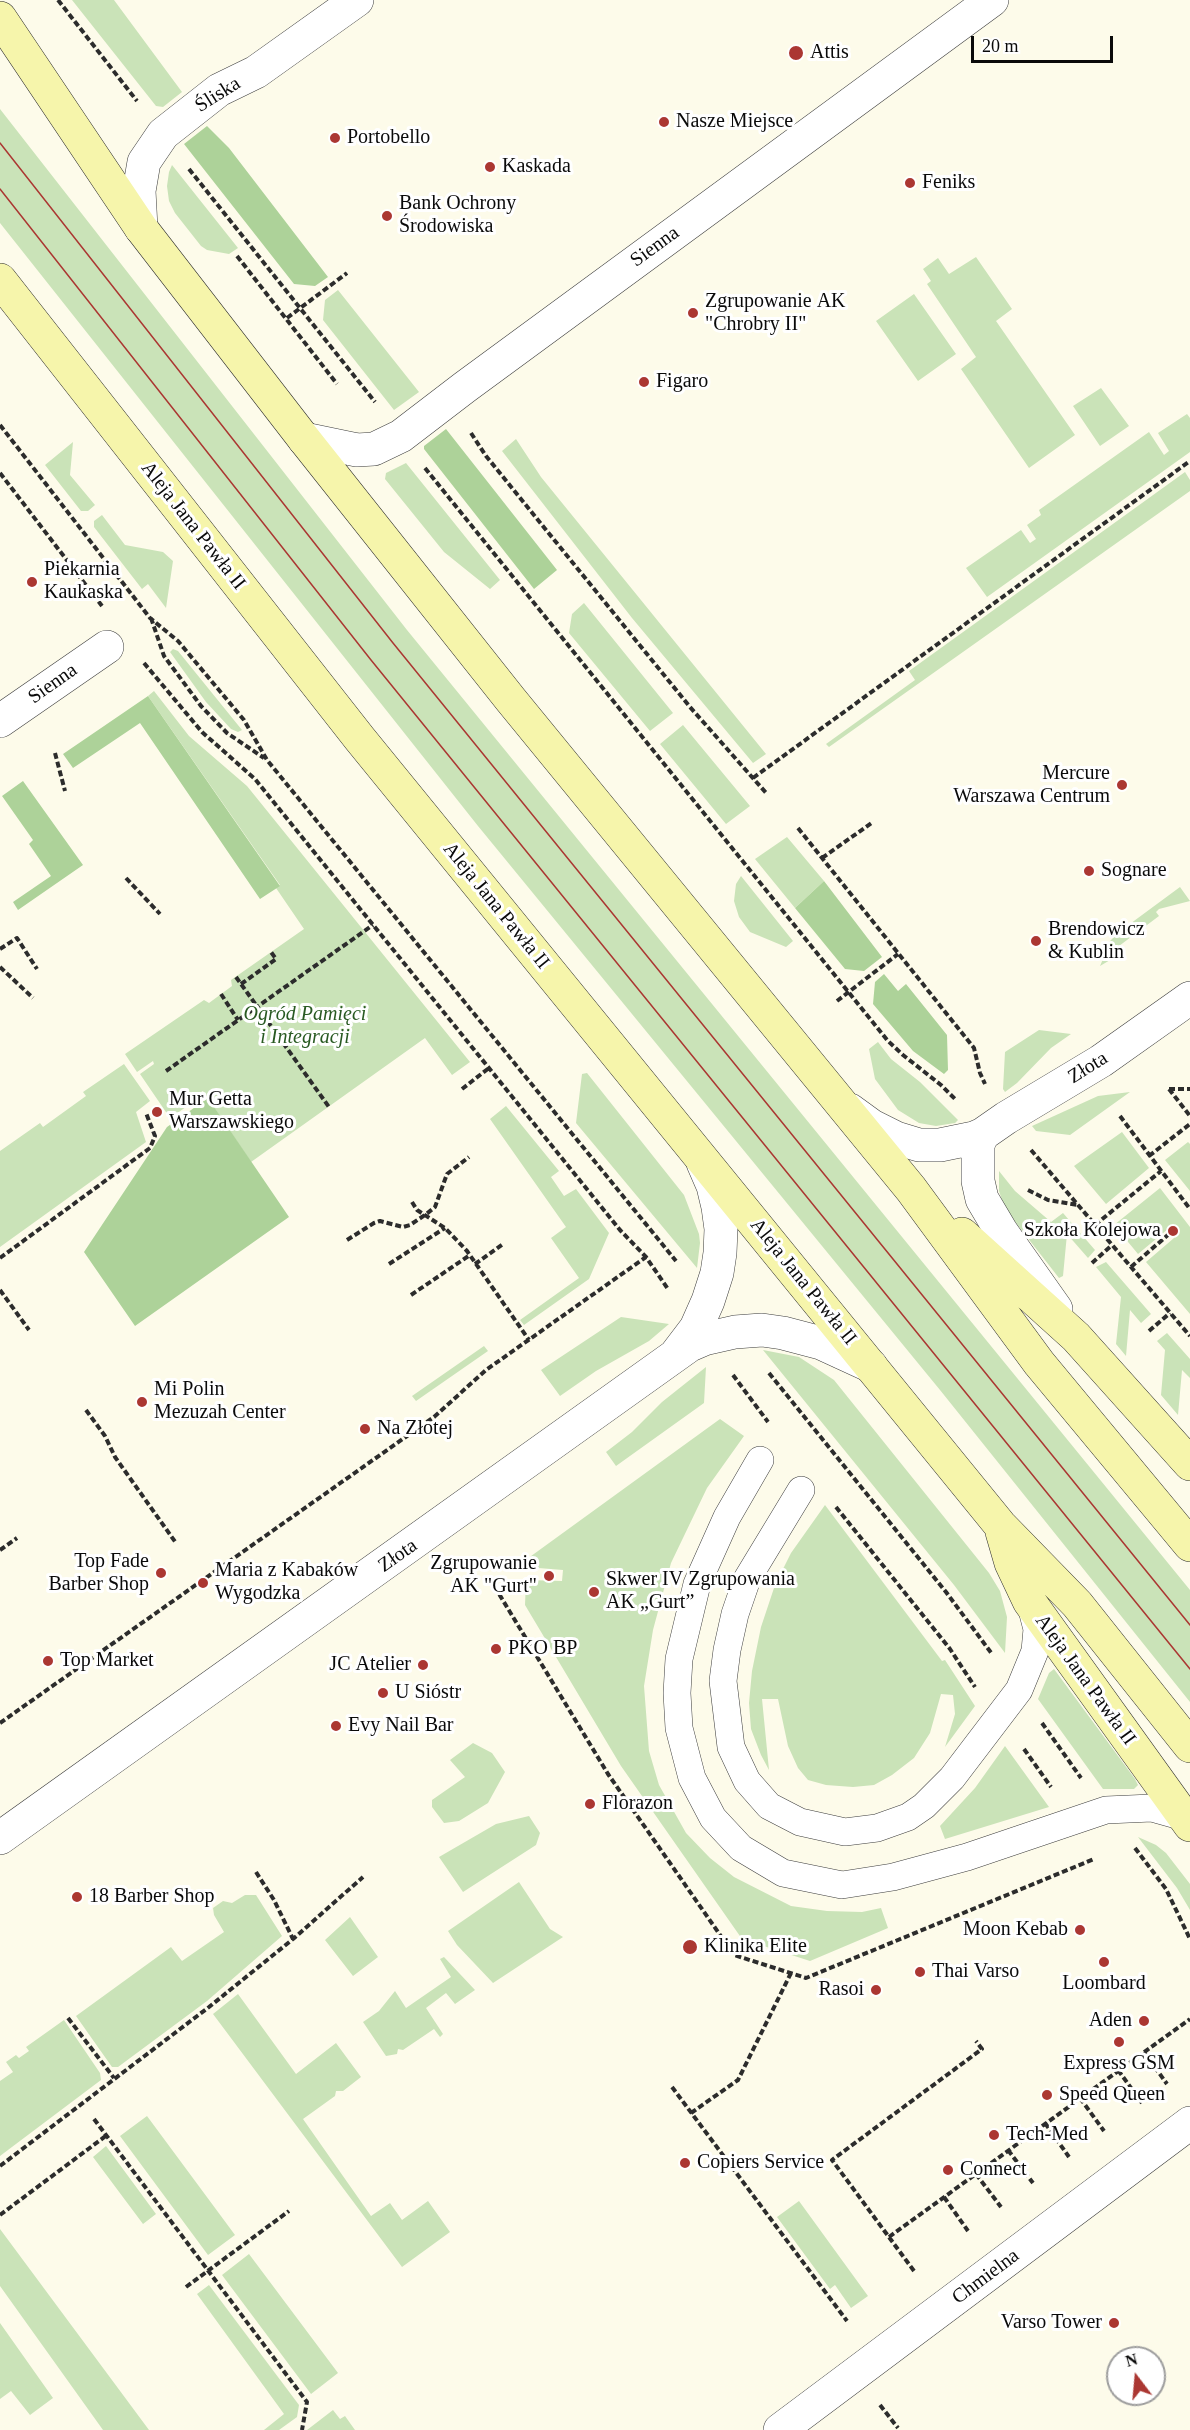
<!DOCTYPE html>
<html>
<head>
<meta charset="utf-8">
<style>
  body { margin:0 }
  #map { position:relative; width:1190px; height:2430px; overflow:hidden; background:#fdfbea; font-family:Georgia,serif }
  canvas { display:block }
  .north { position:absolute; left:1106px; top:2346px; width:60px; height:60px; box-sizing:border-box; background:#fff; border:2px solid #9d9d9d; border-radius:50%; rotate:344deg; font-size:16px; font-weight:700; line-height:24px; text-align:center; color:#0a0a0a }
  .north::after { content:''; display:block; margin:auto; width:21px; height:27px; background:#ab3732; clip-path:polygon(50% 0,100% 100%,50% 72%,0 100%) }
  .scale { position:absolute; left:971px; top:36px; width:142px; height:27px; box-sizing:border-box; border:3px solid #0a0a0a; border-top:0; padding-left:8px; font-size:18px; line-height:21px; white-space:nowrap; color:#0a0a0a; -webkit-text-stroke:4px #fff; paint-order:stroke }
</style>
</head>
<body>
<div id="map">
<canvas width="1190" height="2430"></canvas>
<div class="north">N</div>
<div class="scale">20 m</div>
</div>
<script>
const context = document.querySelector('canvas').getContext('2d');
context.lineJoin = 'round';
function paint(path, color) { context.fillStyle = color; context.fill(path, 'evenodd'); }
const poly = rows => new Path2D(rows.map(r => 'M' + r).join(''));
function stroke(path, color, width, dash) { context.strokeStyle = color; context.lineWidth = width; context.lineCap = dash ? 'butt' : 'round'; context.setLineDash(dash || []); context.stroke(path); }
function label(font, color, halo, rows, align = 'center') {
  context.font = font + ' Georgia,serif'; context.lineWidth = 6; context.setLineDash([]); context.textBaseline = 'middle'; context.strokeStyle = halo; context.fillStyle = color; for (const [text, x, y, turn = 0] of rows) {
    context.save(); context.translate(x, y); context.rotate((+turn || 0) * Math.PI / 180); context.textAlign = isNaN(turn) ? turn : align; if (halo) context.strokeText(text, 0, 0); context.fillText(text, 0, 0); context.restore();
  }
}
paint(poly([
  [72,0,114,0,182,92,163,107,156,106],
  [0,109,407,630,1190,1590,1190,1702,940,1390,478,826,0,223],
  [172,165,238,248,229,254,207,250,201,246,175,213,169,201,167,186,169,172],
  [976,257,1012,309,996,321,1075,435,1029,468,961,369,976,357,927,284,931,281,923,269,938,258,949,274],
  [338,290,419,392,394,410,323,320,325,300],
  [914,294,956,354,918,381,876,321],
  [1101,388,1129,426,1100,446,1073,406],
  [1187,414,1190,418,1190,452,987,597,966,568,1021,530,1030,543,1036,539,1027,525,1041,515,1039,510,1149,432,1164,455,1169,451,1158,433],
  [516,439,541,477,766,754,753,763,632,618,502,451],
  [73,442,70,475,95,505,88,511,81,511,45,465],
  [406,463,500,580,490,589,444,552,385,479,386,473],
  [1185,472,1190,480,1190,491,829,747,826,744,915,680,909,671],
  [102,515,125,545,163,552,173,561,166,608,148,584,142,589,94,527,94,521],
  [584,603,673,713,650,731,569,633,572,614],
  [173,649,178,651,242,730,238,732,231,729,206,702,170,652],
  [154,691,189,736,247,786,470,1062,452,1075,425,1038,251,1162,203,1091,197,1094,199,1098,170,1118,140,1074,154,1064,153,1061,137,1072,125,1054,204,1000,209,1003,232,986,231,980,304,929,276,888,280,885,148,696],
  [683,725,750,806,726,824,660,744],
  [787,837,824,881,795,908,755,859],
  [741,876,793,941,786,947,750,932,739,917,734,901,736,884],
  [1180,887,1190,901,1159,909,1156,912,1159,916,1119,946,1122,953,1100,966,1103,959,1101,957,1108,943,1119,932],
  [1039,1030,1071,1034,1051,1048,1017,1083,1005,1092,1003,1089,1005,1052],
  [878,1042,891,1059,920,1082,958,1120,955,1123,936,1126,919,1123,898,1110,875,1079,869,1049],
  [124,1064,150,1101,136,1112,146,1142,0,1247,0,1151,40,1123,43,1127,86,1096,83,1092],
  [587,1073,684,1195,699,1234,700,1243,697,1268,576,1123,582,1074],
  [1130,1092,1070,1135,1036,1131,1032,1126,1098,1096],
  [506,1106,559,1171,551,1177,564,1196,576,1189,609,1233,589,1279,524,1325,520,1320,579,1278,551,1238,566,1227,490,1119],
  [1122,1132,1149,1168,1106,1204,1074,1166],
  [1188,1142,1190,1144,1190,1191,1165,1160],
  [999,1171,1015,1191,1051,1222,1063,1213,1095,1250,1088,1258,1067,1234,1063,1276,1059,1278,1005,1209,999,1191],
  [1160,1188,1190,1227,1190,1314,1146,1262,1174,1238,1168,1229,1138,1254,1114,1225],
  [1106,1262,1151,1314,1141,1323,1130,1310,1126,1356,1116,1344,1121,1297,1096,1267],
  [621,1317,669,1324,649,1341,596,1371,560,1396,541,1370],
  [1167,1333,1190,1359,1190,1378,1182,1370,1178,1415,1161,1395,1165,1350,1157,1341],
  [484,1346,488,1351,416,1401,412,1396],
  [763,1350,799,1357,834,1380,989,1573,1000,1591,1007,1617,1005,1653,954,1585],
  [706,1367,704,1403,616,1466,606,1452,632,1432,662,1402],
  [720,1419,744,1436,707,1488,671,1563,653,1630,644,1686,649,1751,659,1785,686,1833,710,1858,734,1877,791,1906,827,1911,862,1912,881,1908,888,1928,810,1961,742,1939,621,1766,525,1605,526,1580,562,1581,563,1570,526,1567,527,1559],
  [825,1505,942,1661,945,1660,975,1706,945,1747,955,1714,953,1695,941,1694,930,1733,914,1758,892,1775,874,1785,853,1787,826,1785,808,1780,798,1768,788,1746,778,1699,762,1699,769,1770,761,1755,751,1729,749,1703,752,1671,761,1627,775,1585,791,1553],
  [1054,1669,1135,1779,1138,1785,1134,1789,1103,1789,1038,1699,1049,1673],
  [473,1743,492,1753,505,1772,488,1803,459,1821,444,1823,432,1807,432,1800,465,1777,450,1760],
  [1005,1746,1049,1807,945,1839,940,1826,975,1788],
  [529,1816,540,1833,536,1845,463,1892,439,1857,496,1824],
  [1138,1837,1156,1845,1166,1853,1190,1884,1190,1910,1177,1888],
  [519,1882,550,1929,563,1937,493,1983,457,1945,448,1931],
  [245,1895,256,1895,282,1936,207,2001,118,2067,112,2067,76,2016,171,1947,182,1961,224,1932,214,1915,213,1908,223,1901,232,1903],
  [350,1917,378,1957,353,1976,325,1940],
  [444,1957,475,1990,455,2004,446,1993,426,2008,443,2034,440,2037,434,2029,403,2050,398,2049,397,2054,386,2056,363,2022,379,2011,395,1991,406,2008,451,1977,440,1959],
  [238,1994,296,2074,336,2043,361,2077,343,2091,336,2091,335,2096,303,2119,371,2216,390,2203,402,2220,428,2201,450,2232,402,2267,213,2014],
  [64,2020,100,2073,101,2080,0,2156,0,2081,13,2072,6,2062,16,2055,19,2058,29,2051,26,2047],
  [147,2116,235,2235,208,2255,120,2136],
  [106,2146,156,2214,143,2224,93,2157],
  [799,2201,868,2296,851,2308,835,2285,830,2289,777,2217],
  [0,2229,149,2430,103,2430,0,2286],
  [249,2254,338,2373,311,2394,222,2275],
  [209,2285,299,2405,297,2417,279,2430,264,2430,284,2414,197,2294],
  [0,2323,53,2398,30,2415,11,2391,0,2399],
  [333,2410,340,2419,345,2416,355,2430,307,2430]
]), '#cae3b8');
paint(poly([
  [207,126,229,148,328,277,315,286,294,284,184,144],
  [446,429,557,570,534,589,424,449,424,446],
  [148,696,280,886,260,899,140,723,73,768,63,754],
  [23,781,83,865,18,910,13,902,51,876,29,844,33,840,2,796],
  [824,881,882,957,864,971,845,969,795,908],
  [884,974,898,991,906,984,947,1035,948,1070,944,1074,913,1051,873,1004,875,982],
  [208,1098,289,1217,135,1326,84,1252,167,1127]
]), '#add299');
const lane = poly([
  [760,1460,727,1517,697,1584,679,1659,677,1693,679,1728,692,1778,713,1818,741,1848,783,1873,842,1885,893,1877,967,1857,1106,1810,1152,1808,1184,1817],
  [801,1490,747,1579,735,1614,727,1650,723,1681,731,1747,747,1781,769,1806,800,1822,845,1832,877,1828,908,1817,924,1806,952,1778,1019,1690,1035,1651,1037,1629,1030,1602]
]);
const street = poly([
  [141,228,139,191,144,162,163,134,219,90,256,72,357,0],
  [304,439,357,450,374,449,401,436,465,387,992,0],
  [0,721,107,647],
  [850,1110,872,1126,896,1138,919,1145,940,1145,974,1138,983,1134,1006,1118,1101,1061,1190,998],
  [983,1134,978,1144,978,1181,982,1199,1001,1231,1056,1309],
  [677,1353,696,1328,708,1301,717,1273,720,1253,721,1229,718,1207,713,1186,703,1163],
  [0,1838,690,1345,704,1339,735,1332,762,1330,783,1333,821,1343,871,1366],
  [780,2430,1190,2123]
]);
const secondary = poly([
  [0,18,141,228,304,439,511,700,911,1189,1039,1363,1190,1545],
  [0,280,360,739,1000,1525,1077,1604,1190,1746],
  [962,1234,1076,1337,1190,1464],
  [1002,1532,1011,1563,1029,1601,1190,1825]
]);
stroke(lane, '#3d3d3d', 28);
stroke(street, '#3d3d3d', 34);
stroke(secondary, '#2c2c2c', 34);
stroke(poly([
  [58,0,137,101],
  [189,169,375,402],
  [237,256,337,384],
  [287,318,347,273],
  [0,425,150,618,178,641,244,720,267,760,676,1261],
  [471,433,486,456,690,707,767,794],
  [425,468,888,1041,903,1055,941,1085,956,1100],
  [0,473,102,606],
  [151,618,164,656,201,706,227,733,264,758],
  [144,663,202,732,255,779,620,1230,646,1257,668,1289],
  [55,753,65,791],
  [753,778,1190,461],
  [798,828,974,1048,980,1073,985,1084],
  [822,858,873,822],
  [126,878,160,914],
  [0,949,17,938,37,969],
  [0,967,33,998],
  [236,977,329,1107],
  [241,984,276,959,271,952],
  [221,994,238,1020],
  [837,1001,898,954],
  [166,1071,373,925],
  [462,1089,489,1068],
  [1169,1089,1190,1116],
  [1169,1089,1190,1089],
  [1120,1116,1190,1209],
  [1031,1150,1190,1336],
  [1149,1156,1190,1124],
  [1028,1190,1048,1200,1078,1205],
  [412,1202,417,1210,445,1228,467,1251,529,1340],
  [1095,1225,1161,1171],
  [347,1240,374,1223,380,1221,403,1227,410,1225,425,1215,435,1207,447,1174,469,1157],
  [0,1258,150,1148,155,1136,146,1113],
  [1092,1263,1112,1245],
  [389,1264,445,1228],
  [475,1264,503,1244],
  [1131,1267,1169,1234],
  [0,1290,29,1330],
  [411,1295,470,1255],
  [1149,1331,1170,1313],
  [769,1373,946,1592,992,1654],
  [733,1375,768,1422],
  [86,1410,105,1436,115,1457,176,1543],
  [836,1507,950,1649,975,1687],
  [0,1550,17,1538],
  [490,1579,608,1774,734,1955,806,1978,1094,1859],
  [0,1723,434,1417,486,1370,646,1257],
  [1042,1723,1081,1778],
  [1024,1749,1051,1787],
  [1135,1848,1166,1889,1190,1939],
  [256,1872,274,1900,293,1939],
  [68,2018,114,2078],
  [1144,2052,1167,2084],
  [1118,2070,1142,2103],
  [672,2087,847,2321],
  [1080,2098,1104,2131],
  [691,2113,738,2080,791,1973],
  [94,2119,307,2402,302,2430],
  [1045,2123,1069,2157],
  [1008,2150,1033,2183],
  [0,2166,209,2007,293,1939,363,1877],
  [976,2174,1001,2207],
  [944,2197,968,2231],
  [0,2215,107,2135],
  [889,2237,1190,2019],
  [914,2271,832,2160,982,2049,976,2041],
  [186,2287,289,2211],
  [880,2405,898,2428]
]), '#2c2c2c', 4, [6, 3]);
stroke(lane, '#fff', 27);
stroke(street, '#fff', 33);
stroke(secondary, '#f6f5ab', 33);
stroke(poly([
  [0,143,393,643,1190,1625],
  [0,189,371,660,1190,1669]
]), '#ab3732', 1.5);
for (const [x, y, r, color] of [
  [796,53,8,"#ab3732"],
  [664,122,6,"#ab3732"],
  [335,138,6,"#ab3732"],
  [490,167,6,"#ab3732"],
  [910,183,6,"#ab3732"],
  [387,216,6,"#ab3732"],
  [693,313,6,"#ab3732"],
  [644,382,6,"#ab3732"],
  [32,582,6,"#ab3732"],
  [1122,785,6,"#ab3732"],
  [1089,871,6,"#ab3732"],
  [1036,941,6,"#ab3732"],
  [157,1112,6,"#ab3732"],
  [1173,1231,6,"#ab3732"],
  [142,1402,6,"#ab3732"],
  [365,1429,6,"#ab3732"],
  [161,1573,6,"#ab3732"],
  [549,1576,6,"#ab3732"],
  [203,1583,6,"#ab3732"],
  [594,1592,6,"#ab3732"],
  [496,1649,6,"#ab3732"],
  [48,1661,6,"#ab3732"],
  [423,1665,6,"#ab3732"],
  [383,1693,6,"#ab3732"],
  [336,1726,6,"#ab3732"],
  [590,1804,6,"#ab3732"],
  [77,1897,6,"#ab3732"],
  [1080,1930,6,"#ab3732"],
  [690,1947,8,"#ab3732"],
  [1104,1962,6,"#ab3732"],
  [920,1972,6,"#ab3732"],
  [876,1990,6,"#ab3732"],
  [1144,2021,6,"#ab3732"],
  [1119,2042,6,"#ab3732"],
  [1047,2095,6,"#ab3732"],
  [994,2135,6,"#ab3732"],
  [685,2163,6,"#ab3732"],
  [948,2170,6,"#ab3732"],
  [1114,2323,6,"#ab3732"]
]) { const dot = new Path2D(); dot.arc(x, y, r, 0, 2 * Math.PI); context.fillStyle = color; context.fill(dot); stroke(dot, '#fff', 2); }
label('20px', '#0a0a0a', '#fff', [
  ["Attis",810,53],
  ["Nasze Miejsce",676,122],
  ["Portobello",347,138],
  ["Kaskada",502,167],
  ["Feniks",922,183],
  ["Bank Ochrony",399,204],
  ["Środowiska",399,227],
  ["Zgrupowanie AK",705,302],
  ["\"Chrobry II\"",705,325],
  ["Figaro",656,382],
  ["Piekarnia",44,570],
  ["Kaukaska",44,593],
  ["Mercure",1110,774,"right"],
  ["Warszawa Centrum",1110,797,"right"],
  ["Sognare",1101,871],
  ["Brendowicz",1048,930],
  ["& Kublin",1048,953],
  ["Mur Getta",169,1100],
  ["Warszawskiego",169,1123],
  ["Szkoła Kolejowa",1161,1231,"right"],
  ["Mi Polin",154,1390],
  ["Mezuzah Center",154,1413],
  ["Na Złotej",377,1429],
  ["Top Fade",149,1562,"right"],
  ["Barber Shop",149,1585,"right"],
  ["Zgrupowanie",537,1564,"right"],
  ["AK \"Gurt\"",537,1587,"right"],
  ["Maria z Kabaków",215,1571],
  ["Wygodzka",215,1594],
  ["Skwer IV Zgrupowania",606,1580],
  ["AK „Gurt”",606,1603],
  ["PKO BP",508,1649],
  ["Top Market",60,1661],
  ["JC Atelier",411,1665,"right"],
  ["U Sióstr",395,1693],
  ["Evy Nail Bar",348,1726],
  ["Florazon",602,1804],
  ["18 Barber Shop",89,1897],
  ["Moon Kebab",1068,1930,"right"],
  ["Klinika Elite",704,1947],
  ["Thai Varso",932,1972],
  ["Loombard",1104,1984,"center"],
  ["Rasoi",864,1990,"right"],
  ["Aden",1132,2021,"right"],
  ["Express GSM",1119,2064,"center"],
  ["Speed Queen",1059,2095],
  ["Tech-Med",1006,2135],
  ["Copiers Service",697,2163],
  ["Connect",960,2170],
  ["Varso Tower",1102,2323,"right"]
], 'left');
label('20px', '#0a0a0a', '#fff', [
  ["Śliska",218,95,-32],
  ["Sienna",655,247,-36],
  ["Aleja Jana Pawła II",193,526,52],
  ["Sienna",53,684,-35],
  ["Aleja Jana Pawła II",496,906,51],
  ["Złota",1088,1068,-32],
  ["Aleja Jana Pawła II",803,1282,51],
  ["Złota",398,1556,-35],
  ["Aleja Jana Pawła II",1085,1680,54],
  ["Chmielna",986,2277,-37]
]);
label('italic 20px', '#295a22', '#fff', [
  ["Ogród Pamięci",305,1015],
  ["i Integracji",305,1038]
]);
</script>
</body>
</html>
